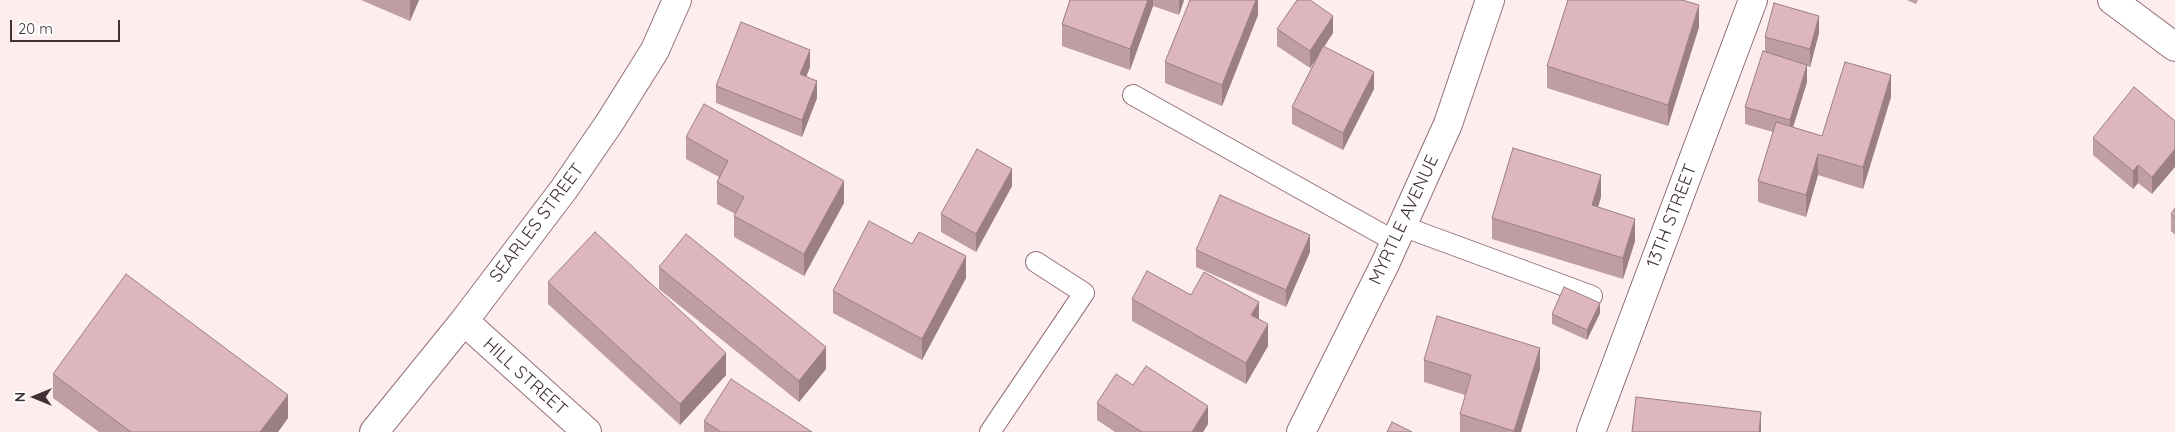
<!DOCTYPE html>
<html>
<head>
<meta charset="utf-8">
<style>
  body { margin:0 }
  #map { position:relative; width:2175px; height:432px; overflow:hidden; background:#fdedef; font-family:Quicksand,sans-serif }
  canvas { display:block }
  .north { position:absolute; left:10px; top:372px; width:50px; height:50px; -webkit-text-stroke:4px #fff; paint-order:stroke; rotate:270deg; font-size:14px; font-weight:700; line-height:20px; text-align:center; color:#423235 }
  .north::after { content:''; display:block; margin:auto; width:18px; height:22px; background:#423235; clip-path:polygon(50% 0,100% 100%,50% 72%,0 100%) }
  .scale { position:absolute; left:10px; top:20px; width:110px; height:22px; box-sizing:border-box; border:2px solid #423235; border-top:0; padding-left:6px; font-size:15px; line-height:18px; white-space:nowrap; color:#423235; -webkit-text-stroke:4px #fff; paint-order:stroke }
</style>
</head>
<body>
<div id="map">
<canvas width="2175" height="432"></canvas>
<div class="north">N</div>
<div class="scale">20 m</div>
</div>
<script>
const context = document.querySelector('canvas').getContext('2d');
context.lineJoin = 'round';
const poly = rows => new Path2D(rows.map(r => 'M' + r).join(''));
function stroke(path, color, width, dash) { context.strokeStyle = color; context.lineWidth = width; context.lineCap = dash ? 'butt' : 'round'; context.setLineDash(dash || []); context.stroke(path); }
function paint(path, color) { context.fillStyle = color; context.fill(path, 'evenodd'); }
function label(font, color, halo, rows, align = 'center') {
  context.font = font + ' Quicksand,sans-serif'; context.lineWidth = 5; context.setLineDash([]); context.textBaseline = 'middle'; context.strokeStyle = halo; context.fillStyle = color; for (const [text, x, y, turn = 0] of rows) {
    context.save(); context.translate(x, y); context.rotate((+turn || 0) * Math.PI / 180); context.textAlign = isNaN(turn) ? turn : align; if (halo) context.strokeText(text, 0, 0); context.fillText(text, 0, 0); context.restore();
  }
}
const service = poly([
  [1133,95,1396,242],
  [1402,226,1592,296],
  [990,432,1084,293,1036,262]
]);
const minor = poly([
  [2112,0,2175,47],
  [464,321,587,432],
  [374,432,464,321,564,189,610,122,655,50,677,0],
  [1591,432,1753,0]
]);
const secondary = poly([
  [1301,432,1385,264,1448,124,1490,0]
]);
stroke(service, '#947077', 22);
stroke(minor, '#947077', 30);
stroke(secondary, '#947077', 30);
stroke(service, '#fff', 20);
stroke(minor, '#fff', 28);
stroke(secondary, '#fff', 28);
paint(poly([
  [361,0,419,0,410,21],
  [1070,0,1184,0,1179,15,1153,6,1130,70,1062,46,1062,24],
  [1258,0,1258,15,1222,106,1165,83,1165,62],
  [1907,0,1918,0,1916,4],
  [1699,27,1668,126,1547,88,1547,66],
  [1277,29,1333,33,1324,47,1374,89,1343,150,1292,124,1292,107,1316,58,1310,68,1277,46],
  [1819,33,1810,67,1807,66,1807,82,1793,127,1822,136,1891,97,1863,189,1818,175,1806,217,1758,202,1758,181,1773,132,1745,124,1745,107,1765,51,1765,37],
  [810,67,806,77,817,98,802,137,716,103,716,86],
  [2175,121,2152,194,2138,183,2133,189,2093,155,2093,138],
  [686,137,844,203,804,276,734,237,734,216,735,214,717,204,717,182,719,177,686,159],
  [1012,186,976,252,941,232,941,214],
  [1601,197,1598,207,1635,241,1623,279,1492,239,1492,218],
  [2175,208,2175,235,2171,231,2171,214],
  [1196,250,1310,252,1286,307,1196,267],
  [659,267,826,369,799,402,659,289],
  [966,278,922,360,833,313,833,291],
  [548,282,726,375,680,425,548,304],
  [1191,295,1259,319,1268,346,1246,384,1132,321,1132,299],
  [1600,313,1587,340,1552,324,1552,314],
  [1424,360,1540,369,1521,432,1460,432,1460,414,1465,395,1424,382],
  [53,374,288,418,278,432,99,432,53,398],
  [1133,385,1208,424,1203,432,1115,432,1097,420,1097,403],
  [704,421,812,432,704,432]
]), '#be9da3');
paint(poly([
  [410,0,419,0,410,21],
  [1148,0,1153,0,1153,6,1130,70,1130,49],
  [1179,0,1184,0,1179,15],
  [1256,0,1258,0,1258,15,1222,106,1222,85],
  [1699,5,1699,27,1668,126,1668,105],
  [1333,16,1333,33,1310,68,1310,51],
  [1819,16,1819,33,1810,67,1810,49],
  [810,50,810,67,800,92,800,74],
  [1807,65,1807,82,1790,137,1790,120],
  [1374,72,1374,89,1343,150,1343,133],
  [1891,75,1891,97,1863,189,1863,167],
  [817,81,817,98,802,137,802,120],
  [2175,149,2175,167,2152,194,2152,177],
  [1818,154,1818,175,1806,217,1806,195],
  [2138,165,2138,183,2133,189,2133,171],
  [1012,169,1012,186,976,252,976,234],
  [1601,175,1601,197,1592,227,1592,205],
  [844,181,844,203,804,276,804,254],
  [1635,219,1635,241,1623,279,1623,258],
  [1310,235,1310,252,1286,307,1286,290],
  [966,256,966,278,922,360,922,339],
  [1259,302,1259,323,1251,315],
  [1600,303,1600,313,1587,340,1587,330],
  [1268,324,1268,346,1246,384,1246,363],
  [826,347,826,369,799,402,799,381],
  [1540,348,1540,369,1521,432,1514,432],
  [726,353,726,375,680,425,680,404],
  [288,395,288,418,278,432,260,432],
  [1208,406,1208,424,1203,432,1192,432],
  [1761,412,1761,432,1759,432]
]), '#9b7f85');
const building = poly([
  [1070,0,1148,0,1130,49,1062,24,1070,0],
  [1190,0,1256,0,1222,85,1165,62,1190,0],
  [1297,0,1310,0,1333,16,1310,51,1277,29,1297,0],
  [1568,0,1682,0,1699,5,1668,105,1547,66,1568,0],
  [1774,3,1819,16,1810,49,1765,37,1774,3],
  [741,22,810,50,800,74,817,81,802,120,716,86,741,22],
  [1323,46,1374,72,1343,133,1292,107,1323,46],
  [1763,51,1807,65,1790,120,1745,107,1763,51],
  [1845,62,1891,75,1863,167,1818,154,1806,195,1758,181,1776,122,1822,136,1845,62],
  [2134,87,2175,121,2175,149,2152,177,2138,165,2133,171,2093,138,2134,87],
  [704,104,844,181,804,254,734,216,744,197,717,182,728,161,686,137,704,104],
  [1513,148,1601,175,1592,205,1635,219,1623,258,1492,218,1513,148],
  [977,149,1012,169,976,234,941,214,977,149],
  [1220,195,1310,235,1286,290,1196,250,1220,195],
  [2175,208,2175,217,2171,214,2175,208],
  [869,221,912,244,919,232,966,256,922,339,833,291,869,221],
  [595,232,726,353,680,404,548,282,595,232],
  [686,234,826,347,799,381,659,267,686,234],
  [1147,271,1191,295,1204,272,1259,302,1251,315,1268,324,1246,363,1132,299,1147,271],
  [126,274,288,395,260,432,131,432,53,374,126,274],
  [1564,287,1600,303,1587,330,1552,314,1564,287],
  [1437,316,1540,348,1514,431,1460,414,1471,375,1424,360,1437,316],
  [1146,366,1208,406,1192,432,1142,432,1097,403,1116,374,1133,385,1146,366],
  [731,379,812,432,721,432,704,421,731,379],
  [1636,397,1761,412,1759,432,1632,432,1636,397],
  [1392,422,1412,432,1387,432,1392,422]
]);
paint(building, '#ddb6be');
stroke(building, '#9b7f85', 1);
label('18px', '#423235', '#fff', [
  ["13TH STREET",1672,216,-69],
  ["MYRTLE AVENUE",1404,220,-65],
  ["SEARLES STREET",537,223,-53],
  ["HILL STREET",525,377,42]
]);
</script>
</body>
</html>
